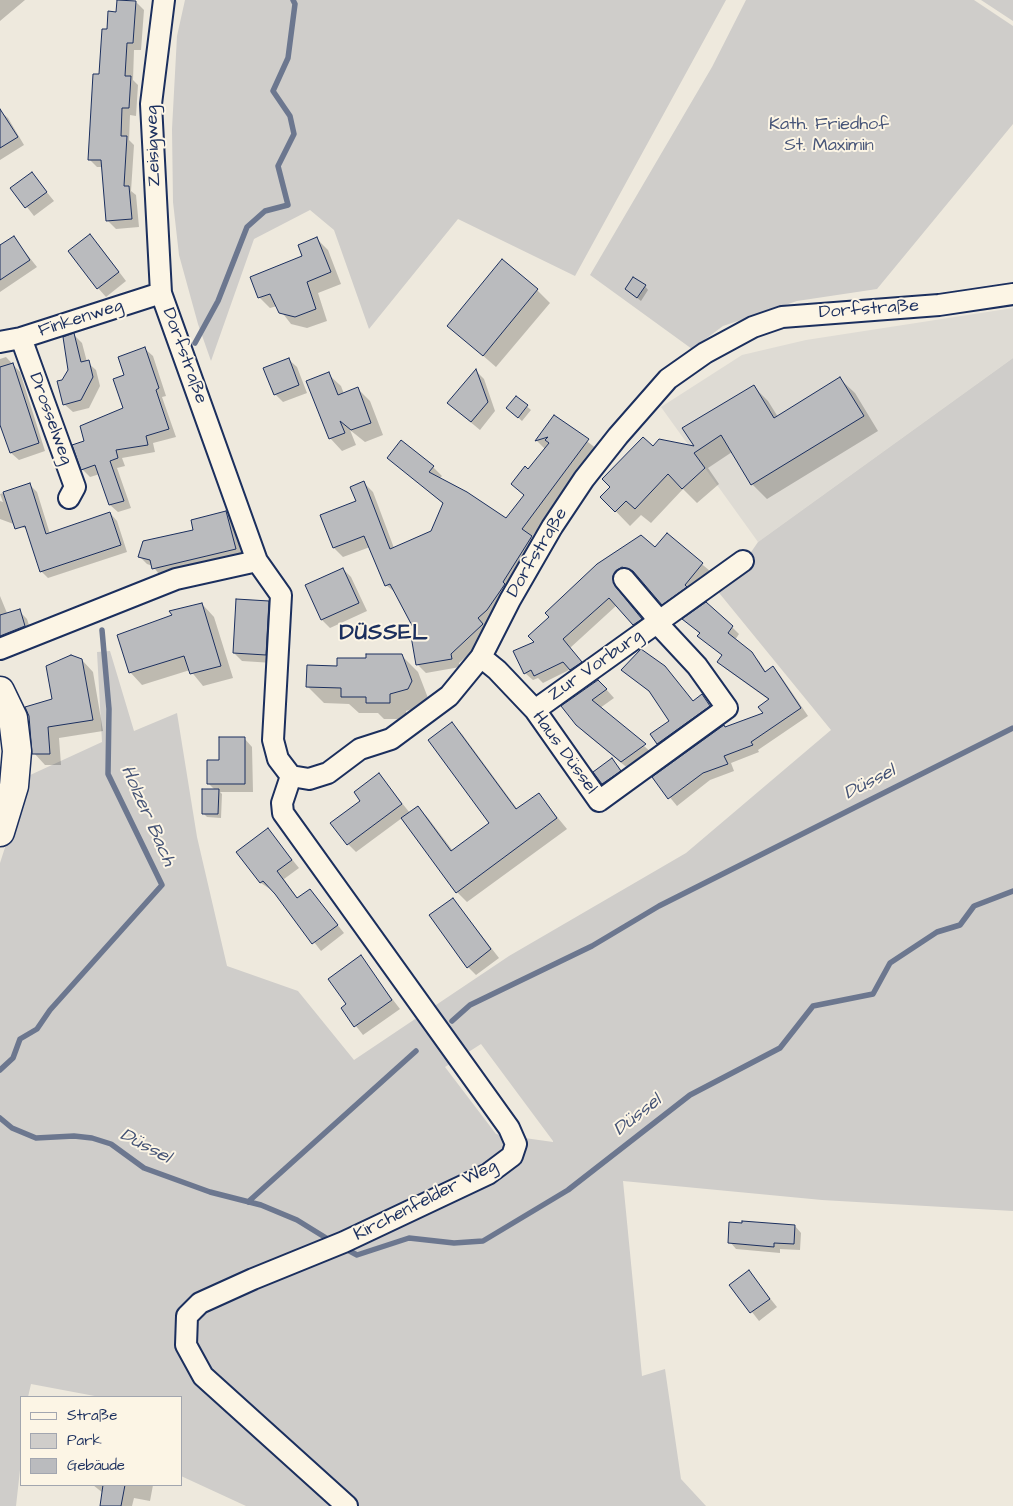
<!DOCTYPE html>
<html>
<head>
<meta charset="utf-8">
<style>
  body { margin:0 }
  #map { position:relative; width:1013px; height:1506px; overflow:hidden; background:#eee9dd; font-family:"Architects Daughter",sans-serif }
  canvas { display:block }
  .legend { position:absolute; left:20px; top:1396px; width:162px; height:90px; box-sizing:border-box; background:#fcf5e5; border:1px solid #a2a6af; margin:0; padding:6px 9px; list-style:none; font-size:15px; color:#1b2f5e }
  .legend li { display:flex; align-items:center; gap:10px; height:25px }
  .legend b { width:25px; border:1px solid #a2a6af }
</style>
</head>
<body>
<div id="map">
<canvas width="1013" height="1506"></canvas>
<ul class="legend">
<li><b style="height:6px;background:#fcf5e5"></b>Straße</li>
<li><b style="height:14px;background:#cfcdca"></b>Park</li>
<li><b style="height:14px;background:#babbbe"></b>Gebäude</li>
</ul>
</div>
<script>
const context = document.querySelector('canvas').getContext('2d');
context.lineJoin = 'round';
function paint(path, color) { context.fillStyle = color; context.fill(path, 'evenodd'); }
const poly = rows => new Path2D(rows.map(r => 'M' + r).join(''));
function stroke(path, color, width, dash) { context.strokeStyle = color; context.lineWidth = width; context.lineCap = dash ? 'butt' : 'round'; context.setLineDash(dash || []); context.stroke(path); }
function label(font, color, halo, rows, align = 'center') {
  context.font = font + ' "Architects Daughter",sans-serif'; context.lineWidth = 4; context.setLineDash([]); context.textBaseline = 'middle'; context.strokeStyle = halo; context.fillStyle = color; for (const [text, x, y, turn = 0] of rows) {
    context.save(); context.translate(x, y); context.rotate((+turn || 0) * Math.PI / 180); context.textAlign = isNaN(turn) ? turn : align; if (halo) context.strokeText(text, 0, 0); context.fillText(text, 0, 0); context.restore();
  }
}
paint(poly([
  [1013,308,1013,358,758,542,661,407,742,355,806,340]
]), '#dedbd4');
paint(poly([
  [185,0,726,0,575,276,458,219,369,329,334,230,310,210,254,239,211,361,198,324,179,255,173,202,172,129,177,36],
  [746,0,974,0,1013,26,1013,124,877,289,797,301,723,326,692,349,590,275,712,67],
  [981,0,1013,0,1013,21],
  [1013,358,1013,1211,822,1200,623,1181,642,1376,665,1369,681,1479,706,1506,246,1506,181,1476,181,1397,100,1397,31,1384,28,1397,21,1397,21,1461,16,1506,0,1506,0,863,28,776,102,742,97,652,110,651,134,731,177,713,197,837,227,966,298,991,354,1060,509,956,686,853,831,730,711,583,747,558,758,542],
  [481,1044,553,1141,553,1142,496,1134,445,1067]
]), '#cfcdca');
paint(poly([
  [0,0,25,0,0,21],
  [136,2,144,10,141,50,134,50,133,80,138,85,136,116,130,115,129,140,134,145,131,191,136,195,139,227,116,229,108,221,102,167,97,167,89,159,108,30,117,13],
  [0,111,8,118,24,145,0,160],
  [32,174,54,201,34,216,12,188],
  [14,238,37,267,0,292,0,247],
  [317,239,328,250,341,284,318,293,327,321,307,328,291,324,277,306,270,308,259,297,304,257],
  [98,244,126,281,106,297,98,288],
  [645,286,648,290,641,301,626,289],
  [537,290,550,303,496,367,449,326],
  [74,335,82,343,87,362,96,370,100,386,89,408,73,412,64,404,63,382,70,371],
  [145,349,153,356,166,396,162,397,176,437,153,443,155,452,122,458,125,466,117,468,131,508,118,512,110,505,100,474,90,477,82,469,85,442,125,409,126,376],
  [6,357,20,372,45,451,19,460,11,453,0,422,0,359],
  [288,359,297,367,307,393,283,402,275,394],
  [476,371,484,379,495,411,480,430,457,411],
  [328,374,341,386,344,394,358,389,370,401,383,435,365,442,350,430,356,445,342,451,330,438],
  [840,379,855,393,878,431,767,499,752,484,732,452,708,468,719,484,697,503,683,489,651,523,641,515,630,526,602,497,653,448,697,447,753,386,768,401,778,417],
  [517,398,531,410,522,421,512,412],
  [554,416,597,449,531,538,540,546,491,634,459,663,460,667,426,673,417,664,418,636,397,594,386,585,370,547,343,557,334,548,358,502,364,483,373,492,394,548,432,532,444,504,388,458,433,467,442,476,439,479,506,520,525,496,512,484,528,471,545,449,537,441],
  [30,485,37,492,50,534,110,513,117,521,127,552,48,578,41,571,27,529,0,519,0,501,3,502,0,494],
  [226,512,234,521,243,557,161,577,153,566,147,564,139,556,194,531],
  [667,535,710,571,692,594,670,612,640,578,631,574,620,584,622,595,649,627,642,632,617,605,570,648,589,670,579,677,571,669,543,683,538,678,533,680,525,673,536,642,550,617,598,565,655,549],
  [343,569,351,577,367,611,330,628,322,620,306,586],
  [0,596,7,613,19,611,27,619,32,635,0,646],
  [268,602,276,611,273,663,242,661,234,653],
  [202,604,214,617,233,678,203,686,190,670,142,685,130,672],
  [684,619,732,627,739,634,735,640,759,661,766,672,772,668,780,675,808,716,758,750,759,752,731,763,734,771,710,780,677,806,654,778,725,728,765,714,769,700,726,669,719,662,723,656],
  [401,655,418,672,428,698,425,705,406,711,406,719,384,719,378,713,359,713,349,704,324,703,308,687,338,667],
  [82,660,93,672,103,731,59,738,61,765,45,765,34,753,53,700],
  [630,676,693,702,702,696,716,713,665,750,652,734,670,721,652,694],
  [606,689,614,698,600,708,652,753,630,770,585,733,563,706],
  [452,724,462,734,518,810,539,795,567,829,467,902,457,892,402,818,356,852,348,844,362,801,379,775,410,813,418,807,428,818,453,851,491,823],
  [244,738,252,747,253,792,220,792,222,794,221,818,207,817,203,813,215,790,208,783,221,761],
  [618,766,626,777,609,790,603,783],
  [268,830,299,868,284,879,298,899,310,890,344,933,321,951,276,893,261,883,238,852],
  [453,899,499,958,476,975,468,967],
  [360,957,400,1009,363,1035,342,1008,348,1005],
  [730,1223,775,1223,777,1226,795,1226,801,1233,800,1250,780,1249,780,1253,736,1249,730,1242],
  [749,1272,777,1307,759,1321,731,1285],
  [93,1485,153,1485,150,1501,134,1498,132,1506,102,1506,103,1493]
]), '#0003');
stroke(poly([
  [195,343,218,301,247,227,265,211,288,205,278,166,294,134,290,116,273,91,288,58,295,4,293,0],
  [452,1021,470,1005,592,946,659,906,1013,728],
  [0,1070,13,1058,20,1039,37,1029,50,1010,162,885,108,774,109,709,102,630],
  [0,1118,12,1128,36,1138,74,1136,92,1138,111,1144,144,1168,210,1192,261,1205,297,1220,331,1241],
  [248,1202,416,1051],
  [344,1248,357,1255,409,1238,454,1243,483,1241,568,1190,690,1095,780,1048,813,1006,873,994,890,963,937,932,960,925,974,906,1013,891]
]), '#6c778f', 5.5);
const building = poly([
  [117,0,136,1,133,43,127,43,125,76,131,76,129,108,122,108,121,136,127,136,124,186,129,186,132,219,106,221,101,160,88,160,93,74,99,74,102,29,107,29,108,11,116,12,117,0],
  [0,109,18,137,0,148,0,109],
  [32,172,47,192,25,208,10,188,32,172],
  [90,234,119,272,97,289,68,251,90,234],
  [14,236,30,260,0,280,0,245,14,236],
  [317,237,331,272,307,282,316,309,295,317,279,313,270,294,258,298,250,277,302,256,298,245,317,237],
  [502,259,538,289,483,356,447,326,502,259],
  [633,277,646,285,637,298,625,289,633,277],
  [74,333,81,362,89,360,93,377,81,400,63,405,57,381,62,380,68,370,63,337,74,333],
  [145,347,159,388,156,390,169,429,146,436,148,445,116,450,118,458,110,461,124,501,109,505,95,465,81,470,72,445,84,441,80,426,123,408,113,379,124,375,118,357,145,347],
  [289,358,299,385,274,395,263,368,289,358],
  [13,363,39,443,10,453,0,425,0,367,13,363],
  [476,369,488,402,471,422,447,403,476,369],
  [329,372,338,395,358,387,371,423,351,430,340,421,345,433,329,439,306,381,329,372],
  [840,377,864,416,751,485,721,435,694,453,705,468,682,489,668,474,635,509,626,501,615,512,600,497,610,487,602,479,643,437,653,446,659,439,694,446,682,428,754,385,774,418,840,377],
  [516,396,528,405,518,418,506,408,516,396],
  [554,415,589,439,522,529,532,536,503,582,505,584,487,610,478,618,483,624,451,654,452,659,416,665,411,636,417,635,390,584,385,586,364,536,333,548,320,515,356,501,350,487,364,481,390,549,431,531,443,503,387,458,401,440,434,466,429,472,467,492,506,518,524,495,511,484,525,466,528,469,549,443,545,440,548,437,535,441,554,415],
  [30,483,46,534,110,512,121,545,40,572,25,526,15,529,3,492,30,483],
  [226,511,236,549,152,569,150,560,138,557,143,541,193,530,191,520,226,511],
  [667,533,703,563,685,585,687,587,662,605,633,571,622,567,617,570,613,576,615,586,642,619,633,625,609,598,563,639,582,662,570,670,563,662,534,676,531,670,524,674,513,651,534,642,528,636,549,617,545,613,597,564,641,535,655,547,667,533],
  [343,568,359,603,321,620,305,585,343,568],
  [236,599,269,601,266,655,233,653,236,599],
  [706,602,733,626,728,633,752,652,765,672,773,666,801,708,751,742,753,745,724,756,728,764,703,773,668,799,652,777,724,725,725,727,763,713,758,707,769,699,717,662,722,655,697,636,700,633,682,619,706,602],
  [202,603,221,666,190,674,184,656,129,673,117,635,172,615,169,611,202,603],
  [20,609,25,626,0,636,0,615,20,609],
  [641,649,665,666,693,701,702,694,710,706,657,744,650,734,669,721,649,691,621,670,641,649],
  [366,654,402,654,412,681,408,689,390,694,390,703,366,703,366,697,341,697,341,688,306,687,307,665,337,666,337,658,366,658,366,654],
  [71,655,82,659,93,720,48,727,50,754,32,754,29,716,25,707,52,699,46,666,71,655],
  [598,680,607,689,592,700,646,744,621,762,576,725,561,706,598,680],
  [452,722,516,809,539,793,557,818,456,893,401,818,418,806,451,851,489,823,428,740,452,722],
  [219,737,245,737,245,784,207,784,207,760,219,760,219,737],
  [612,758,621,771,602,784,593,772,612,758],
  [379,773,402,804,347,845,330,823,360,801,354,792,379,773],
  [202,789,219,789,218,814,202,814,202,789],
  [268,828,292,860,277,871,297,898,310,889,338,925,312,944,275,894,263,881,260,883,236,852,268,828],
  [453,898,491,949,467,968,429,915,453,898],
  [361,955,392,1000,354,1027,341,1008,346,1004,328,979,361,955],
  [742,1221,795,1225,794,1244,774,1243,774,1247,728,1243,729,1222,742,1223,742,1221],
  [749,1270,770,1299,750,1313,729,1285,749,1270],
  [103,1485,125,1485,121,1506,100,1506,103,1485]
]);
paint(building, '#babbbe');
stroke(building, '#1b2f5e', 1);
const minor = poly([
  [164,0,151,104,161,293,257,561,281,595,273,740,278,759,291,776,309,779,328,773,360,749,391,739,449,696,481,657,510,600,552,527,584,479,618,436,668,379,705,353,753,327,782,317,939,305,1013,294],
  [21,338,75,487,69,498],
  [0,342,21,338,161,293],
  [0,649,176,579,257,561],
  [481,657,497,670,535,710,599,801,727,708,697,666,657,623,653,613,624,579],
  [535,710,743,561],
  [291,776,282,803,283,813,509,1128,516,1144,512,1156,488,1174,344,1242,253,1279,200,1303,187,1316,186,1345,203,1376,347,1506]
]);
const secondary = poly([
  [0,691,13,718,17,751,14,786,0,832]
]);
stroke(minor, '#1b2f5e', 24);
stroke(secondary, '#1b2f5e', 31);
stroke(minor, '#fcf5e5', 20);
stroke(secondary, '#fcf5e5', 28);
label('18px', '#485679', '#fcf5e5', [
  ["Kath. Friedhof",829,125],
  ["St. Maximin",829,146]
]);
label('18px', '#1b2f5e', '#fcf5e5', [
  ["Zeisigweg",154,146,-92],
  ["Dorfstraße",869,310,-4],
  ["Finkenweg",81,319,-18],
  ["Dorfstraße",184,356,70],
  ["Drosselweg",50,419,70],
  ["Dorfstraße",538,553,-59],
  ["Zur Vorburg",596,666,-35],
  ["Haus Düssel",564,753,54],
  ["Kirchenfelder Weg",426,1201,-27]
]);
label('italic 19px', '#445376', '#fcf5e5', [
  ["Düssel",870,783,-27],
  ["Holzer Bach",147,816,66],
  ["Düssel",638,1116,-38],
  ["Düssel",145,1147,28]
]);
context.letterSpacing = '1px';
label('bold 22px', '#1b2f5e', '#fcf5e5', [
  ["DÜSSEL",384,634]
]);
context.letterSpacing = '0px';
</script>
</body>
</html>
